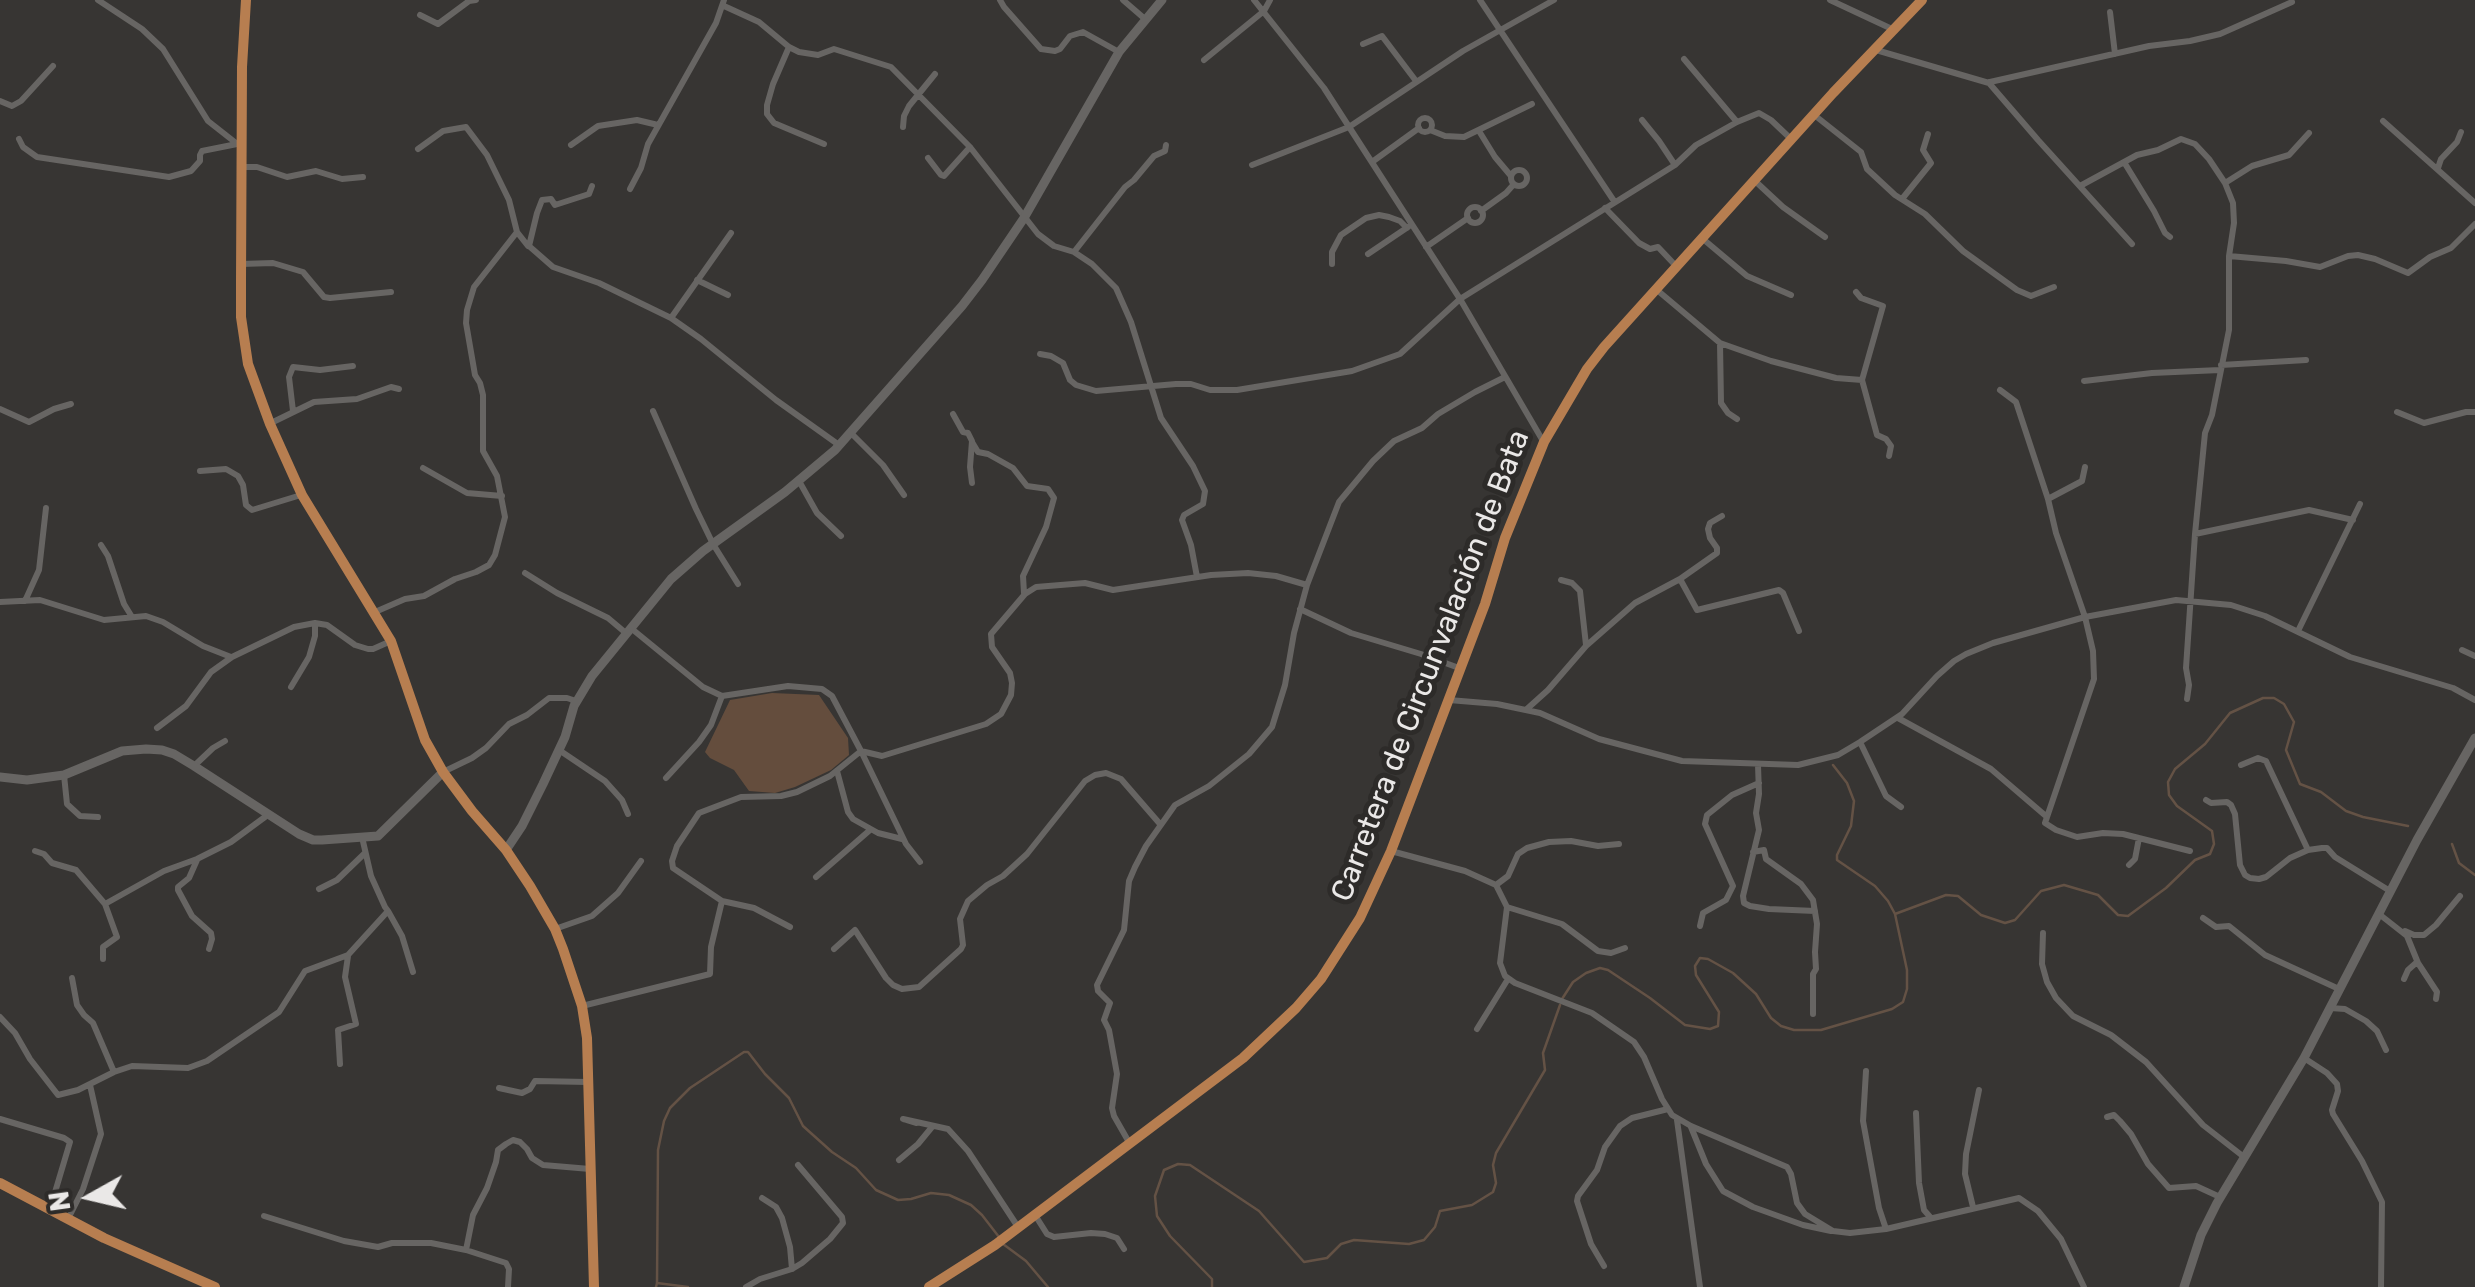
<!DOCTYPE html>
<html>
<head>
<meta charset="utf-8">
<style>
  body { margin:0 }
  #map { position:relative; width:2475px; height:1287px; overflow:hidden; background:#373533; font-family:Rubik,sans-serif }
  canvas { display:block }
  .north { position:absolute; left:40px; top:1147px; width:100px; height:100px; -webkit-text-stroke:8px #2d2b29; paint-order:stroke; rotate:262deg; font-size:28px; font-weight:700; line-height:40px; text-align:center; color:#eae8e7 }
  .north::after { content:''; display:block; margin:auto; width:35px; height:45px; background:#eae8e7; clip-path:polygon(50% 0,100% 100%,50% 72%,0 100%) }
</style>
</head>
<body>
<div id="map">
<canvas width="2475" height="1287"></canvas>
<div class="north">N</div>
</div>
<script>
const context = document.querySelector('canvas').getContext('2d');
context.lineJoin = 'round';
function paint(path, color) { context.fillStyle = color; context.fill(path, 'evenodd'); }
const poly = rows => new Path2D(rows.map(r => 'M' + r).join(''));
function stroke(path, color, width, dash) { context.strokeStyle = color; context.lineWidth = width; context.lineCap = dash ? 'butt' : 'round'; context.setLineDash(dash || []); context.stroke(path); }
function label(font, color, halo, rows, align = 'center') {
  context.font = font + ' Rubik,sans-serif'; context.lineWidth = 10; context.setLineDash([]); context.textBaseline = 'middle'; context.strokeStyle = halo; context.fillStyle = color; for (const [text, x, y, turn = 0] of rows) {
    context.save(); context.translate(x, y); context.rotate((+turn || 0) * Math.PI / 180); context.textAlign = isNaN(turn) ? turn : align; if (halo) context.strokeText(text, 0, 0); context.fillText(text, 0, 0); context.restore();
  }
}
paint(poly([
  [772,693,819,695,848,738,849,755,831,770,795,787,775,793,749,791,734,770,710,758,705,752,730,700]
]), '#644d3d');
stroke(poly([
  [2452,844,2459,863,2475,875],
  [1895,914,1946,895,1958,896,1981,915,2005,923,2015,920,2041,891,2064,885,2098,895,2118,915,2128,916,2166,888,2195,860,2210,854,2214,844,2212,831,2177,806,2169,795,2168,782,2175,769,2205,744,2230,713,2263,698,2274,698,2284,704,2294,722,2286,750,2300,784,2321,792,2346,811,2363,817,2408,826],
  [1562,999,1573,982,1586,973,1600,968,1608,970,1650,998,1685,1025,1710,1029,1718,1026,1719,1012,1696,975,1695,966,1700,958,1708,959,1733,973,1756,994,1771,1018,1781,1026,1794,1030,1821,1030,1892,1009,1903,1002,1907,989,1907,970,1895,914,1888,901,1875,886,1837,860,1837,855,1851,826,1854,801,1847,783,1833,765],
  [1003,1244,1026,1261,1048,1287],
  [657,1283,658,1150,664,1121,670,1108,690,1088,744,1052,748,1052,765,1074,789,1098,803,1126,832,1152,856,1168,876,1190,898,1200,911,1199,931,1193,949,1195,971,1205,982,1215,999,1237],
  [656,1287,657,1283,688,1287],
  [1212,1287,1212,1279,1170,1236,1157,1216,1155,1196,1164,1170,1178,1164,1190,1165,1259,1211,1304,1262,1327,1258,1341,1244,1354,1240,1409,1244,1424,1240,1435,1227,1440,1211,1472,1205,1493,1192,1496,1183,1493,1165,1496,1153,1545,1070,1543,1053,1560,1005]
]), '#645245', 2.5);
stroke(poly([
  [98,0,142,29,163,49,208,121,236,143],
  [1000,0,1004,7,1041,49,1055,51,1060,49,1070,36,1083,32,1119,52],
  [1123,0,1145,19],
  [1254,0,1324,88,1460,299,1543,441],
  [1480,0,1614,201],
  [1830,0,1892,29],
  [724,6,759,22,789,47,799,52,818,55,834,49,891,67,970,147,1038,234,1054,246,1074,252,1092,264,1116,288,1131,322,1161,418,1193,466,1205,491,1203,504,1184,515,1182,520,1191,545,1197,577],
  [2110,12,2115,54],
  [420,15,438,24,469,1,476,0],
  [1363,44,1382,36,1416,81],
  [789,47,773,84,767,105,767,114,774,123,824,144],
  [1876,50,1989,83,2038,140,2132,244],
  [1684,59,1737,122],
  [1204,60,1264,11,1270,0],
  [1990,82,2149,46,2190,41,2220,34,2292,2],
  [0,101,12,106,21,101,53,66],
  [1813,114,1861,152,1867,169,1895,195,1925,214,1963,251,2017,290,2031,296,2054,287],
  '1418 125a7 7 0 1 1 14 0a7 7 0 1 1-14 0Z',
  [1642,120,1659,141,1675,165],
  [2383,121,2475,203],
  [903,127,904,116,909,106,935,74],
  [1430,130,1445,136,1464,137,1532,104],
  [1479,131,1495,157,1511,176],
  [19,139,23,147,37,157,169,177,191,171,200,161,200,155,202,151,237,144],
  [571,145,598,126,637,120,658,125],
  [418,149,443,131,466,127,487,155,509,200,517,232,528,246],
  [928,158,941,175,944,176,970,147],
  [1372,162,1419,128],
  [2124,162,2154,211,2165,233,2170,237],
  [1252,165,1349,127,1463,51,1554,0],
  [243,167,257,167,287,177,316,171,342,179,363,177],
  [2438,168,2441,159,2457,142,2461,132],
  '1511 178a8 8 0 1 1 16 0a8 8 0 1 1-16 0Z',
  [1754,180,1783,207,1825,237],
  [2225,183,2252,166,2289,155,2309,133],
  [592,186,589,194,555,205,551,199,542,200,537,213,529,246,553,267,599,283,671,318,701,339,776,400,839,445],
  [2080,186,2137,155,2158,150,2181,139,2195,144,2209,159,2225,183,2233,203,2234,223,2229,256,2229,330,2212,415,2205,433,2195,534,2186,668,2189,685,2187,699],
  [630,189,641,168,648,144,716,23,724,0],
  [1902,199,1931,163,1923,150,1928,134],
  '1467 215a8 8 0 1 1 16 0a8 8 0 1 1-16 0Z',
  [1605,208,1639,243,1650,249,1658,247,1676,266],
  [1481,211,1506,193,1514,184],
  [1703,239,1747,276,1791,295],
  [1426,247,1468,218],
  [1074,252,1125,187,1134,180,1154,156,1165,151,1166,145],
  [1368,254,1408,227],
  [2229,256,2286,261,2320,267,2348,256,2358,255,2375,259,2408,273,2430,257,2451,248,2475,224],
  [241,264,273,263,303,272,324,297,330,298,391,292],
  [1332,264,1332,252,1341,235,1366,218,1379,215,1389,217,1400,221,1407,228],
  [697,280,728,295],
  [1657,290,1720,343,1771,361,1836,378,1862,380],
  [1856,292,1861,298,1883,306,1862,380,1877,435,1886,439,1891,446,1889,456],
  [671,318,731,233],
  [1720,343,1721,403,1728,413,1737,419],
  [1040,354,1051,356,1063,363,1070,380,1076,385,1096,391,1176,384,1191,384,1210,390,1237,390,1352,371,1400,354,1460,299,1675,165,1696,145,1737,122,1759,113,1771,120,1791,139],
  [2221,365,2306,360],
  [2084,381,2152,373,2220,370],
  [2000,390,2016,402,2048,499,2056,533,2085,617,2093,651,2094,679,2047,817],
  [0,409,29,422,54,409,71,404],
  [293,411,289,377,293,367,320,370,353,366],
  [653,411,696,509,713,544,738,584],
  [2397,412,2424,423,2466,412,2475,412],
  [953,414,963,432,968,433,972,441,970,467,972,483],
  [271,423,314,402,357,399,391,387,399,389],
  [851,433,883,465,904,495],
  [972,442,978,452,988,454,1013,468,1027,486,1048,489,1054,498,1046,527,1023,576,1024,593],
  [423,468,467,493,502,496],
  [200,471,226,469,238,476,243,485,246,505,252,510,301,495],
  [799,481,817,513,841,536],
  [2048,499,2082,481,2085,467],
  [2195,534,2309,510,2353,520],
  [101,545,108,556,124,604,132,617],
  [525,573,557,593,608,618,627,634],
  [1680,579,1697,610,1779,590,1783,593,1799,631],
  [1561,580,1572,583,1580,591,1586,645],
  [25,601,39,570,46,508],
  [0,602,40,600,104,620,146,616,163,622,203,646,231,657],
  [1300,609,1351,633,1421,654,1459,668],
  [375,612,405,599,424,596,455,579,476,572,489,565,495,555,505,517,497,476,483,451,483,395,480,383,475,375,466,323,467,310,474,287,517,232],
  [632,629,703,687,722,696,788,686,822,689,832,696,861,751,882,756,986,724,1001,714,1011,695,1012,683,1010,673,992,647,991,634,1025,594,1036,587,1085,583,1113,590,1211,575,1248,573,1276,576,1307,585],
  [2298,631,2360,504],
  [2462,650,2475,656],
  [291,687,309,657,315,636,315,623],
  [1449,700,1497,704,1540,713,1599,739,1682,761,1798,765,1838,755,1860,742,1902,714,1937,676,1954,661,1966,654,1993,643,2085,617,2176,600,2231,605,2265,616,2350,657,2453,688,2475,700],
  [1528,708,1548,690,1586,646,1635,603,1680,579,1717,553,1717,548,1710,538,1708,529,1710,523,1722,516],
  [1898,718,1991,769,2047,817,2045,823,2056,830,2077,837,2103,833,2123,834,2190,851],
  [157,728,186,706,211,672,232,657,294,627,315,623,327,625,355,645,368,649,373,649,391,641],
  [1860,742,1886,796,1901,807],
  [559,750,605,781,622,800,628,814],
  [1758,765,1759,794,1756,813,1759,830,1743,896,1744,903,1750,906,1769,909,1815,911],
  [2241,765,2258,758,2266,761,2308,850],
  [194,766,213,748,225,741],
  [837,771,848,812,853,819,878,833,902,839],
  [443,772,472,758,486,748,509,724,527,715,549,698,567,698,573,700,574,705],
  [64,775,67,804,80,816,98,817],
  [666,778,699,742,711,725,722,696],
  [2206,800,2211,803,2227,802,2231,805,2235,814,2240,865,2245,875,2250,878,2259,879,2266,877,2290,858,2308,850,2322,848,2327,848,2335,857,2390,891],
  [35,851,44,854,52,863,76,870,105,904,164,871,197,859,231,842,269,814],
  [1391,851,1465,871,1496,885,1507,907,1500,963,1505,976,1515,983,1592,1013,1634,1042,1644,1057,1662,1099,1672,1115,1691,1126,1787,1167,1791,1174,1797,1203,1805,1214,1833,1231,1850,1233,1886,1229,2019,1198,2038,1211,2061,1239,2084,1287],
  [1753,852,1764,850,1766,859,1801,884,1813,900,1817,924,1815,952,1816,969,1813,974,1813,1014],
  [197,860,189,878,178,887,178,890,192,916,211,933,212,939,209,949],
  [2129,865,2135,859,2139,838],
  [816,877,870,830],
  [1496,885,1508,876,1518,854,1527,848,1549,842,1571,841,1598,846,1619,844],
  [319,889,337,880,365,853],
  [1507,907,1562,924,1598,951,1611,953,1625,948],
  [388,911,402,936,413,972],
  [2379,914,2407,936,2418,963,2437,992,2436,999],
  [2203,918,2216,927,2229,926,2265,955,2339,989],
  [1700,926,1703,913,1726,900,1733,886,1705,824,1707,815,1732,795,1759,783],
  [790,927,754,908,722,901,673,868,672,861,677,846,699,813,741,797,781,796,797,792,830,776,861,751,906,844,920,862],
  [555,929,592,916,618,893,641,861],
  [2405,931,2414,935,2424,935,2436,925,2460,896],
  [2043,933,2042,964,2047,982,2056,998,2073,1016,2111,1035,2146,1062,2203,1125,2244,1157],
  [834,949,855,930,886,978,893,985,902,989,919,987,961,949,963,945,960,919,968,901,987,885,1003,876,1027,854,1085,781,1095,775,1106,773,1121,779,1160,824],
  [103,959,103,947,117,937,105,904],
  [72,978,77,1005,84,1015,93,1023,114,1072],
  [2404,979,2408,970,2417,962],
  [582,1006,710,974,711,947,722,901],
  [2330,1008,2345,1009,2366,1021,2377,1031,2386,1050],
  [0,1017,15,1033,30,1059,58,1095,78,1090,114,1072,132,1066,188,1068,207,1061,279,1012,305,971,348,955,388,911,385,907,371,876,362,837],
  [1477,1029,1508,979],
  [2304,1058,2327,1073,2337,1084,2338,1091,2332,1110,2333,1114,2362,1161,2382,1202,2381,1287],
  [340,1064,338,1030,356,1024,345,977,348,956],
  [1866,1071,1863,1121,1879,1208,1886,1229],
  [499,1088,522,1093,530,1089,535,1081,588,1082],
  [1916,1113,1919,1183,1924,1210,1931,1218],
  [2107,1117,2114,1115,2120,1121,2131,1134,2148,1164,2169,1188,2196,1186,2220,1197],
  [0,1119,64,1138,70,1142,50,1209],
  [1677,1120,1700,1287],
  [916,1123,903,1119,948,1129,968,1151,1018,1227],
  [1691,1127,1706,1164,1723,1191,1753,1207,1803,1225,1831,1231],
  [1130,1144,1114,1116,1112,1108,1117,1074,1109,1030,1104,1020,1110,1003,1098,991,1097,985,1124,930,1129,881,1135,867,1146,846,1175,805,1209,786,1249,754,1272,727,1285,685,1294,633,1307,585,1339,502,1373,461,1394,441,1422,428,1438,414,1475,392,1505,377],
  [899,1160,918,1144,932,1127],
  [762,1198,776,1207,782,1218,790,1247,792,1269],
  [1973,1207,1965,1174,1966,1154,1979,1090],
  [1035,1215,1047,1234,1054,1237,1091,1233,1105,1234,1117,1238,1124,1249],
  [264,1216,344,1241,378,1247,392,1243,431,1243,466,1250,506,1263,509,1269,508,1287],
  [68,1219,83,1189,101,1134,90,1085],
  [466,1250,473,1215,487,1188,496,1162,498,1150,506,1144,513,1140,520,1142,527,1149,532,1158,543,1165,590,1169],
  [1604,1266,1591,1244,1577,1201,1578,1196,1597,1170,1605,1147,1620,1126,1632,1118,1668,1109],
  [746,1287,760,1279,792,1269,802,1263,830,1239,843,1223,842,1217,798,1165]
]), '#676563', 6);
stroke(poly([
  [0,777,27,780,64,775,122,751,146,749,162,750,174,754,194,766,299,834,313,840,322,840,378,836,443,772],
  [506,850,522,826,543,784,565,737,574,706,592,676,671,579,703,551,785,492,835,450,962,306,982,280,1024,218,1119,52,1162,0],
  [2184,1287,2201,1235,2217,1203,2304,1058,2417,840,2475,738]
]), '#676563', 9);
stroke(poly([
  [246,0,242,67,241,280,241,317,248,364,270,424,302,495,391,641,425,740,443,772,472,811,506,850,530,886,555,929,563,949,582,1006,587,1038,594,1287],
  [0,1183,104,1238,215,1287],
  [929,1287,995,1245,1243,1058,1296,1008,1321,979,1360,918,1391,851,1485,604,1505,538,1544,442,1587,369,1604,347,1833,93,1922,0]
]), '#b77e50', 10);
label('30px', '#eae8e7', '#2d2b29', [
  ["Carretera de Circunvalación de Bata",1431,666,-69]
]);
</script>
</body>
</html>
